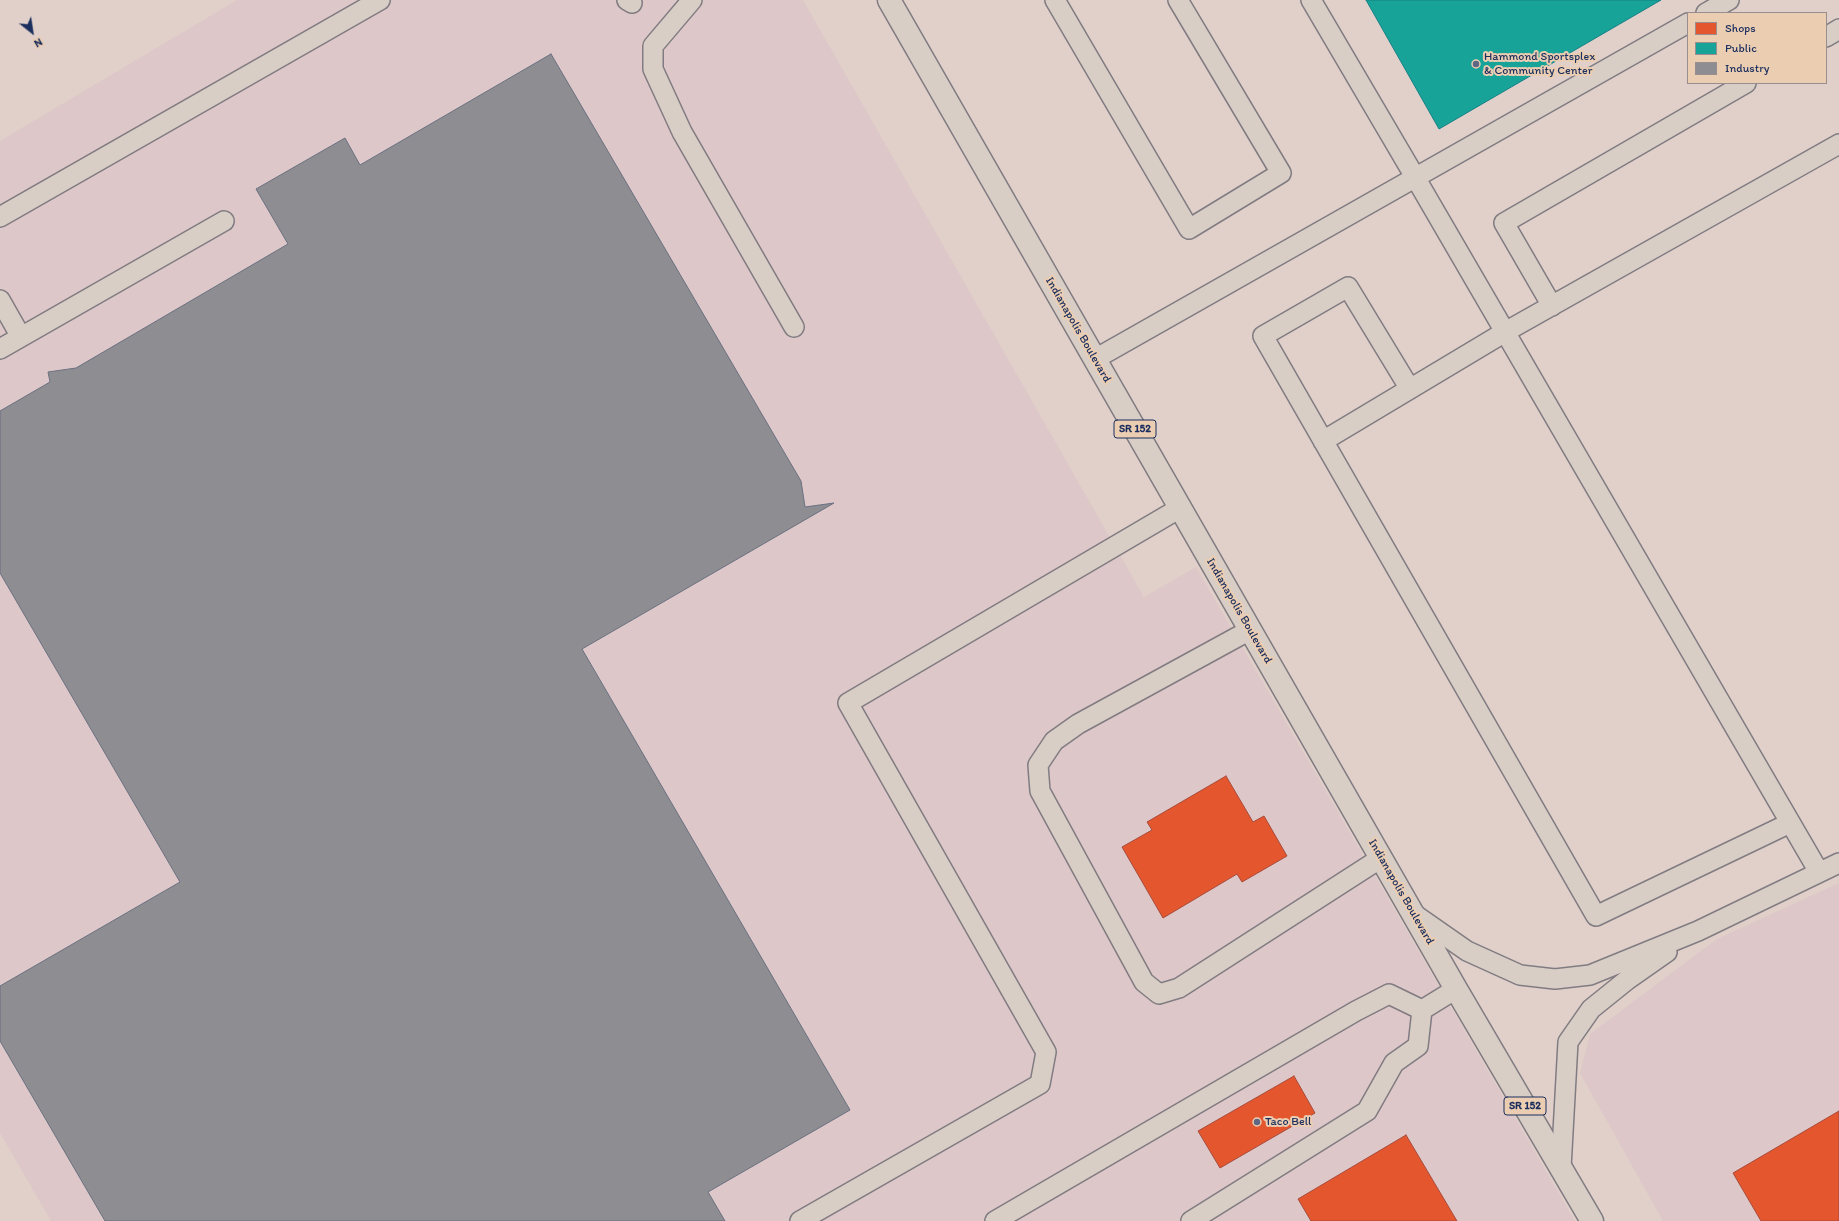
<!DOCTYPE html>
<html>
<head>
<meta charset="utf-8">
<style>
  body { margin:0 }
  #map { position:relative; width:1839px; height:1221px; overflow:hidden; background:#e0d0c9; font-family:Itim,sans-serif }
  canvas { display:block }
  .legend { position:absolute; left:1687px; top:12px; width:140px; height:72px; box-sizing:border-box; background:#ebcdb2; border:1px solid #988e90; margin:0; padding:5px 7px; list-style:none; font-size:12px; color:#1b2f5e }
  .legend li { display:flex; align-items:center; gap:8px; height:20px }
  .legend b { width:20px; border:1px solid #988e90 }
  .north { position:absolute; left:12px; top:12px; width:40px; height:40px; -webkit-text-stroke:3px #ebcdb2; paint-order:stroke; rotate:150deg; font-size:11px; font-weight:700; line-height:16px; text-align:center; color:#1b2f5e }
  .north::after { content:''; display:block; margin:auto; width:14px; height:18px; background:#1b2f5e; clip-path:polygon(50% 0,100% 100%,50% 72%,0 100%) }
</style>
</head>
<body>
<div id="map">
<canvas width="1839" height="1221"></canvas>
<ul class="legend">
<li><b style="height:11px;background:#e4572e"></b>Shops</li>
<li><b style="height:11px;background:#17a398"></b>Public</li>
<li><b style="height:11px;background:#8d8d92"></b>Industry</li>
</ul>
<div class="north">N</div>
</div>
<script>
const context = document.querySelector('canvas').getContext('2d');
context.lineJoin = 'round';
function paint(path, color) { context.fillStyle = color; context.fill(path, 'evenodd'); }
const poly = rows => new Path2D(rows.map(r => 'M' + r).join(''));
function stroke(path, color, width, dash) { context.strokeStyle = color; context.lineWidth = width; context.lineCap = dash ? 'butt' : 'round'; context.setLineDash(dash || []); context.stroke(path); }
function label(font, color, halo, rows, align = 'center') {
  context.font = font + ' Itim,sans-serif'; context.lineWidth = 4; context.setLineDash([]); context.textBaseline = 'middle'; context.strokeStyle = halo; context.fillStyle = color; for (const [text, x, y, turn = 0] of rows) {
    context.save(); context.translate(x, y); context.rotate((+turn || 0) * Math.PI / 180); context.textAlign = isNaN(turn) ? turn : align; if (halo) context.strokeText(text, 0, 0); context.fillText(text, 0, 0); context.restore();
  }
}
paint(poly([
  [237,0,803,0,1144,597,1196,567,1575,1221,51,1221,0,1133,0,141],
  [1839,883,1839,1221,1663,1221,1580,1073,1590,1034,1717,939]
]), '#ddc7c8');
const shops = poly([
  [1226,776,1253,822,1264,816,1287,856,1242,882,1237,874,1163,918,1122,847,1152,830,1147,822,1226,776],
  [1294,1076,1315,1113,1220,1168,1198,1131,1294,1076],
  [1839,1111,1839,1221,1761,1221,1733,1173,1839,1111],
  [1406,1135,1457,1221,1311,1221,1298,1199,1406,1135]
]);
paint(shops, '#e4572e');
stroke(shops, '#a84b3c', 1);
const public = poly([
  [1366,0,1661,0,1439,129,1366,0]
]);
paint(public, '#17a398');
stroke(public, '#188087', 1);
const industry = poly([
  [551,54,801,481,805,507,834,503,582,649,850,1110,708,1192,725,1221,105,1221,0,1041,0,986,180,882,0,573,0,411,50,382,48,372,76,368,288,244,256,189,345,138,360,165,551,54]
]);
paint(industry, '#8d8d92');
stroke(industry, '#6b7182', 1);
const service = poly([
  [627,0,632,3],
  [692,0,653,46,653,69,682,132,794,327],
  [1055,0,1189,229,1281,173,1178,0],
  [1311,0,1415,177,1819,872],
  [1706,13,1729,0],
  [1826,37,1839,29],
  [0,217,380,0],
  [0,300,21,337,0,349],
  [1552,306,1504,223,1746,83],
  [21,337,224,221],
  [1095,359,1688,23],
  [1410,389,1348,287,1263,336,1596,916,1790,823],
  [1323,441,1505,332,1839,144],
  [1250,630,1078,724,1054,741,1038,765,1040,791,1144,982,1159,994,1179,988,1381,858],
  [1414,914,1467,951,1520,975,1555,979,1590,975,1698,931,1839,863],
  [1422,1010,1456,989],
  [1561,1168,1568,1042,1591,1009,1627,980,1667,952],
  [800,1221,1040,1084,1046,1052,848,703,1180,508],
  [995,1221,1356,1011,1389,994,1422,1010],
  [1191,1221,1367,1111,1394,1063,1418,1046,1422,1010]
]);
const primary = poly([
  [889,0,1456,989,1592,1221]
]);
stroke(service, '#807c82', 22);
stroke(primary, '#807c82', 25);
stroke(service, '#d9cec6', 19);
stroke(primary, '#d9cec6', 22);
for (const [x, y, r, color] of [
  [1476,64,4,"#606783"],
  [1257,1122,4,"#606783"]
]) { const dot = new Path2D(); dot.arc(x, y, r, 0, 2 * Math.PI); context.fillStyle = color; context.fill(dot); stroke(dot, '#ebcdb2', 1.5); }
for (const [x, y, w] of [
  [1135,429,42],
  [1525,1106,42]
]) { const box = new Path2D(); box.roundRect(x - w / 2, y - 9, w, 18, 3); context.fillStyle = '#ebcdb2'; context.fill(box); stroke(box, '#1b2f5e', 1); }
label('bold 11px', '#1b2f5e', null, [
  ["SR 152",1135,429],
  ["SR 152",1525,1106]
]);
label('12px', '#1b2f5e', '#ebcdb2', [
  ["Hammond Sportsplex",1484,57],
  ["& Community Center",1484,71],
  ["Taco Bell",1265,1122]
], 'left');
label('12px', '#1b2f5e', '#ebcdb2', [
  ["Indianapolis Boulevard",1078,330,60],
  ["Indianapolis Boulevard",1239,611,60],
  ["Indianapolis Boulevard",1401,892,60]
]);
</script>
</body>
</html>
